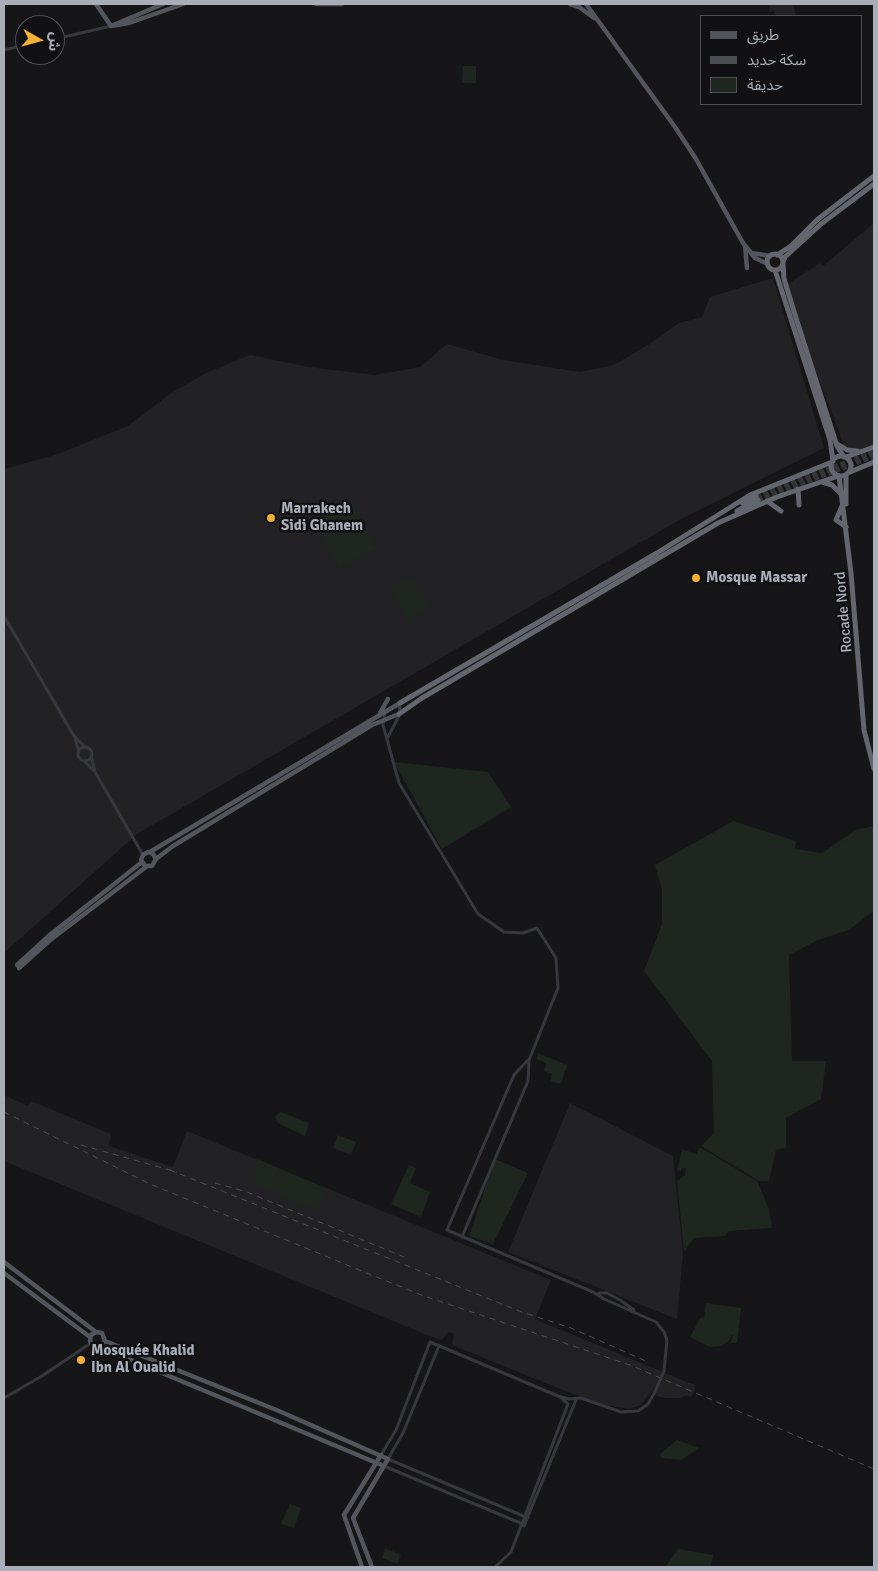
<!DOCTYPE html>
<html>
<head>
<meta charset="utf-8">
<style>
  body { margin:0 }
  #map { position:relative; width:878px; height:1571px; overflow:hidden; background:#161618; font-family:Signika,"Noto Sans Arabic",sans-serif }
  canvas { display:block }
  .frame { position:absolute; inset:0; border:5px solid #a8adb8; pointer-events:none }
  .legend { position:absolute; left:700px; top:15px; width:162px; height:90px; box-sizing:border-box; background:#111113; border:1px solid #4d4f55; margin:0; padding:6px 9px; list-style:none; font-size:15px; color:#a8adb8 }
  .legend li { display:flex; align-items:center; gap:10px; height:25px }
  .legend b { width:25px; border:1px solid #4d4f55 }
  .north { position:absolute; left:15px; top:15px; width:50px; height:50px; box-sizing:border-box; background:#111113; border:1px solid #4d4f55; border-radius:50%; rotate:97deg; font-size:14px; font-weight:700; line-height:20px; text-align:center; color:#a8adb8 }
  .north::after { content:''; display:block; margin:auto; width:18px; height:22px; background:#f2b134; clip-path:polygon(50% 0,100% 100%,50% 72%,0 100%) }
</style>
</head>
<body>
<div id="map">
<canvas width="878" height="1571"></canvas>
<div class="frame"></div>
<ul class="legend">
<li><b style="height:6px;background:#53555c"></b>طريق</li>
<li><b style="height:6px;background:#4a4c52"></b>سكة حديد</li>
<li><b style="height:14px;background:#1e261f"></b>حديقة</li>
</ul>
<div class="north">ش</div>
</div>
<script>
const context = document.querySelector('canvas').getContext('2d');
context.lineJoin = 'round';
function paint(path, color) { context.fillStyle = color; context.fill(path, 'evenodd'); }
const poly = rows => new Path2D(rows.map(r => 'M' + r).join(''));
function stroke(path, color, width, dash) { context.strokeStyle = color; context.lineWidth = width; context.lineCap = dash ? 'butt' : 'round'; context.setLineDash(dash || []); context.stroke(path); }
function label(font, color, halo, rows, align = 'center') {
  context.font = font + ' Signika,sans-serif'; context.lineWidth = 5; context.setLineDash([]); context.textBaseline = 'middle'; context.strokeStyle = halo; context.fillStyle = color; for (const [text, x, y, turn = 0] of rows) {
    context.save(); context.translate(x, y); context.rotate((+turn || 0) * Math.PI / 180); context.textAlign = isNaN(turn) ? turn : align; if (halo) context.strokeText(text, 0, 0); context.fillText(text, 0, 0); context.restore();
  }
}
paint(poly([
  [770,4,793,4,796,16,775,16,774,11,769,12],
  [874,223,874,448,861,453,846,450,793,311,786,285,820,263,823,266],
  [773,278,824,448,681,519,137,834,4,953,4,469,58,454,128,426,171,393,206,373,250,355,309,367,375,375,420,367,447,344,503,360,580,372,614,365,648,345,679,323,702,317,710,297],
  [4,1095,28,1106,31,1101,111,1134,109,1146,173,1167,187,1131,551,1280,535,1319,694,1385,695,1389,691,1397,686,1395,681,1398,666,1398,656,1396,657,1393,651,1391,641,1405,629,1409,602,1404,565,1391,452,1345,454,1334,448,1332,442,1340,437,1339,4,1161],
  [570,1103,673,1156,683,1253,677,1319,508,1252]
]), '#222225');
paint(poly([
  [463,66,476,66,476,83,462,83],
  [350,500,377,548,340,568,314,519],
  [411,578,428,607,408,620,391,588],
  [394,762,488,772,511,807,442,849],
  [733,821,796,841,795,849,822,853,856,830,874,826,874,911,849,930,818,940,789,955,792,1061,826,1061,821,1099,786,1118,786,1148,776,1150,769,1181,759,1181,701,1146,714,1133,712,1061,644,971,662,924,662,890,655,865],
  [538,1053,567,1065,561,1084,550,1081,552,1074,544,1071,546,1063,536,1059],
  [281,1112,309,1123,305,1136,278,1123,275,1116],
  [338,1135,356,1142,351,1155,333,1148],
  [700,1147,758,1182,769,1210,772,1228,728,1231,725,1236,694,1238,684,1252,677,1181,685,1175,686,1168,682,1168,681,1171,677,1170,682,1149,696,1154],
  [258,1159,326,1189,315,1209,256,1185],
  [495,1159,528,1173,493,1244,469,1236],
  [409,1165,416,1168,410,1183,430,1192,421,1217,391,1204],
  [706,1303,741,1308,737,1343,731,1343,733,1335,731,1335,730,1340,721,1346,710,1347,690,1337,700,1318,704,1317],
  [677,1440,699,1448,681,1460,661,1458,660,1454],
  [290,1504,301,1508,294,1528,281,1524],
  [385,1548,401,1555,397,1564,382,1558],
  [678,1549,713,1555,711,1567,665,1567]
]), '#1e261f');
stroke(poly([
  [756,496,874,452],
  [758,500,874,456]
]), '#333438', 5, [5, 2.5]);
stroke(poly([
  [55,39,111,26],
  [4,50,25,45],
  [4,616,74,736,86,748],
  [385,712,383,725,399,783,478,914,504,932,523,933,537,928,556,958,558,988,529,1060,528,1081,462,1237],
  [388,737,399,716,400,703],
  [75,739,79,751],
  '78 754a7 7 0 1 1 14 0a7 7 0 1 1-14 0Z',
  [91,756,95,772,143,855],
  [84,761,94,771],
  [528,1060,514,1075,447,1230,593,1292,604,1299,656,1322,664,1332,667,1340,664,1371],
  [599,1293,607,1293,620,1300,634,1310],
  [439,1346,403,1433,388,1459,528,1518],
  [4,1398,42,1376,91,1343],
  [381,1455,396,1430,430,1342,558,1396,569,1399,581,1398,621,1412,638,1411,648,1404,655,1392],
  [384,1466,525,1525],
  [524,1526,576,1400],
  [495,1567,511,1552,568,1404,560,1397]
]), '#37383d', 3);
stroke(poly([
  [96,4,111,26],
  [316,4,342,4],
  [570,4,579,7,594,18],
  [586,4,675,127,696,159,743,243,755,258,768,264],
  [111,26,129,23,183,4],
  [111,26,163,4],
  [745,246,747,268],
  [752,253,770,256],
  [380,713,388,699],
  [150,852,400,703],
  [156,859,153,854,148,852,143,855,141,860,145,866,152,866,156,859,173,846,372,725,399,714],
  [17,965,51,934,142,862],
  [19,968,49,941,146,867],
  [4,1262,96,1332,102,1333,105,1341,99,1347,93,1346,90,1341,91,1335,96,1332],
  [4,1273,90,1337],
  [105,1341,279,1411,388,1459,353,1518,372,1567],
  [100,1347,384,1466],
  [362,1567,344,1515,381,1455]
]), '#53555c', 4.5);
stroke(poly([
  '767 262a8 8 0 1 1 16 0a8 8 0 1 1-16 0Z',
  [777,255,791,246,818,219,874,176],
  [783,262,785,257,821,224,874,184],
  [783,264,784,279,796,318,837,446,844,457],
  [775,270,830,440,833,461],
  [836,443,847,450,857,451],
  '831 466a10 10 0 1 1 20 0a10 10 0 1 1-20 0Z',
  [846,457,874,447],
  [850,472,874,462],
  [846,475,846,504],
  [839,476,851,573,864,730,874,769],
  [822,482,832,485,841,494],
  [798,489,799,505],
  [767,501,781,511],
  [742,503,756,496],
  [842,506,836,520,846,527],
  [737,511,758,500],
  [400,703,657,553,750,495,832,462],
  [399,714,422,698,718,523,777,497,838,476]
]), '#63666e', 5);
stroke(poly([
  [4,1112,150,1184,369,1274,424,1296,630,1365,874,1469],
  [81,1145,177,1172],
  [170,1170,519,1311,571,1328,648,1362],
  [215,1183,247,1192,404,1257]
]), '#4a4c52', 1, [6, 5]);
stroke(poly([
  [655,1392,664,1371]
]), '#37383d', 3);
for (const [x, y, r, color] of [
  [271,518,5,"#f2b134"],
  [696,578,5,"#f2b134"],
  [81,1360,5,"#f2b134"]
]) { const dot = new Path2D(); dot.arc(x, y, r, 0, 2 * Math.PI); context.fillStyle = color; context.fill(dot); stroke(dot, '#111113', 2); }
label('bold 15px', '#a8adb8', '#111113', [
  ["Marrakech",281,509],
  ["Sidi Ghanem",281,526],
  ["Mosque Massar",706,578],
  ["Mosquée Khalid",91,1351],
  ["Ibn Al Oualid",91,1368]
], 'left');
label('15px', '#a8adb8', '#111113', [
  ["Rocade Nord",844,612,-95]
]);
</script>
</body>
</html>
